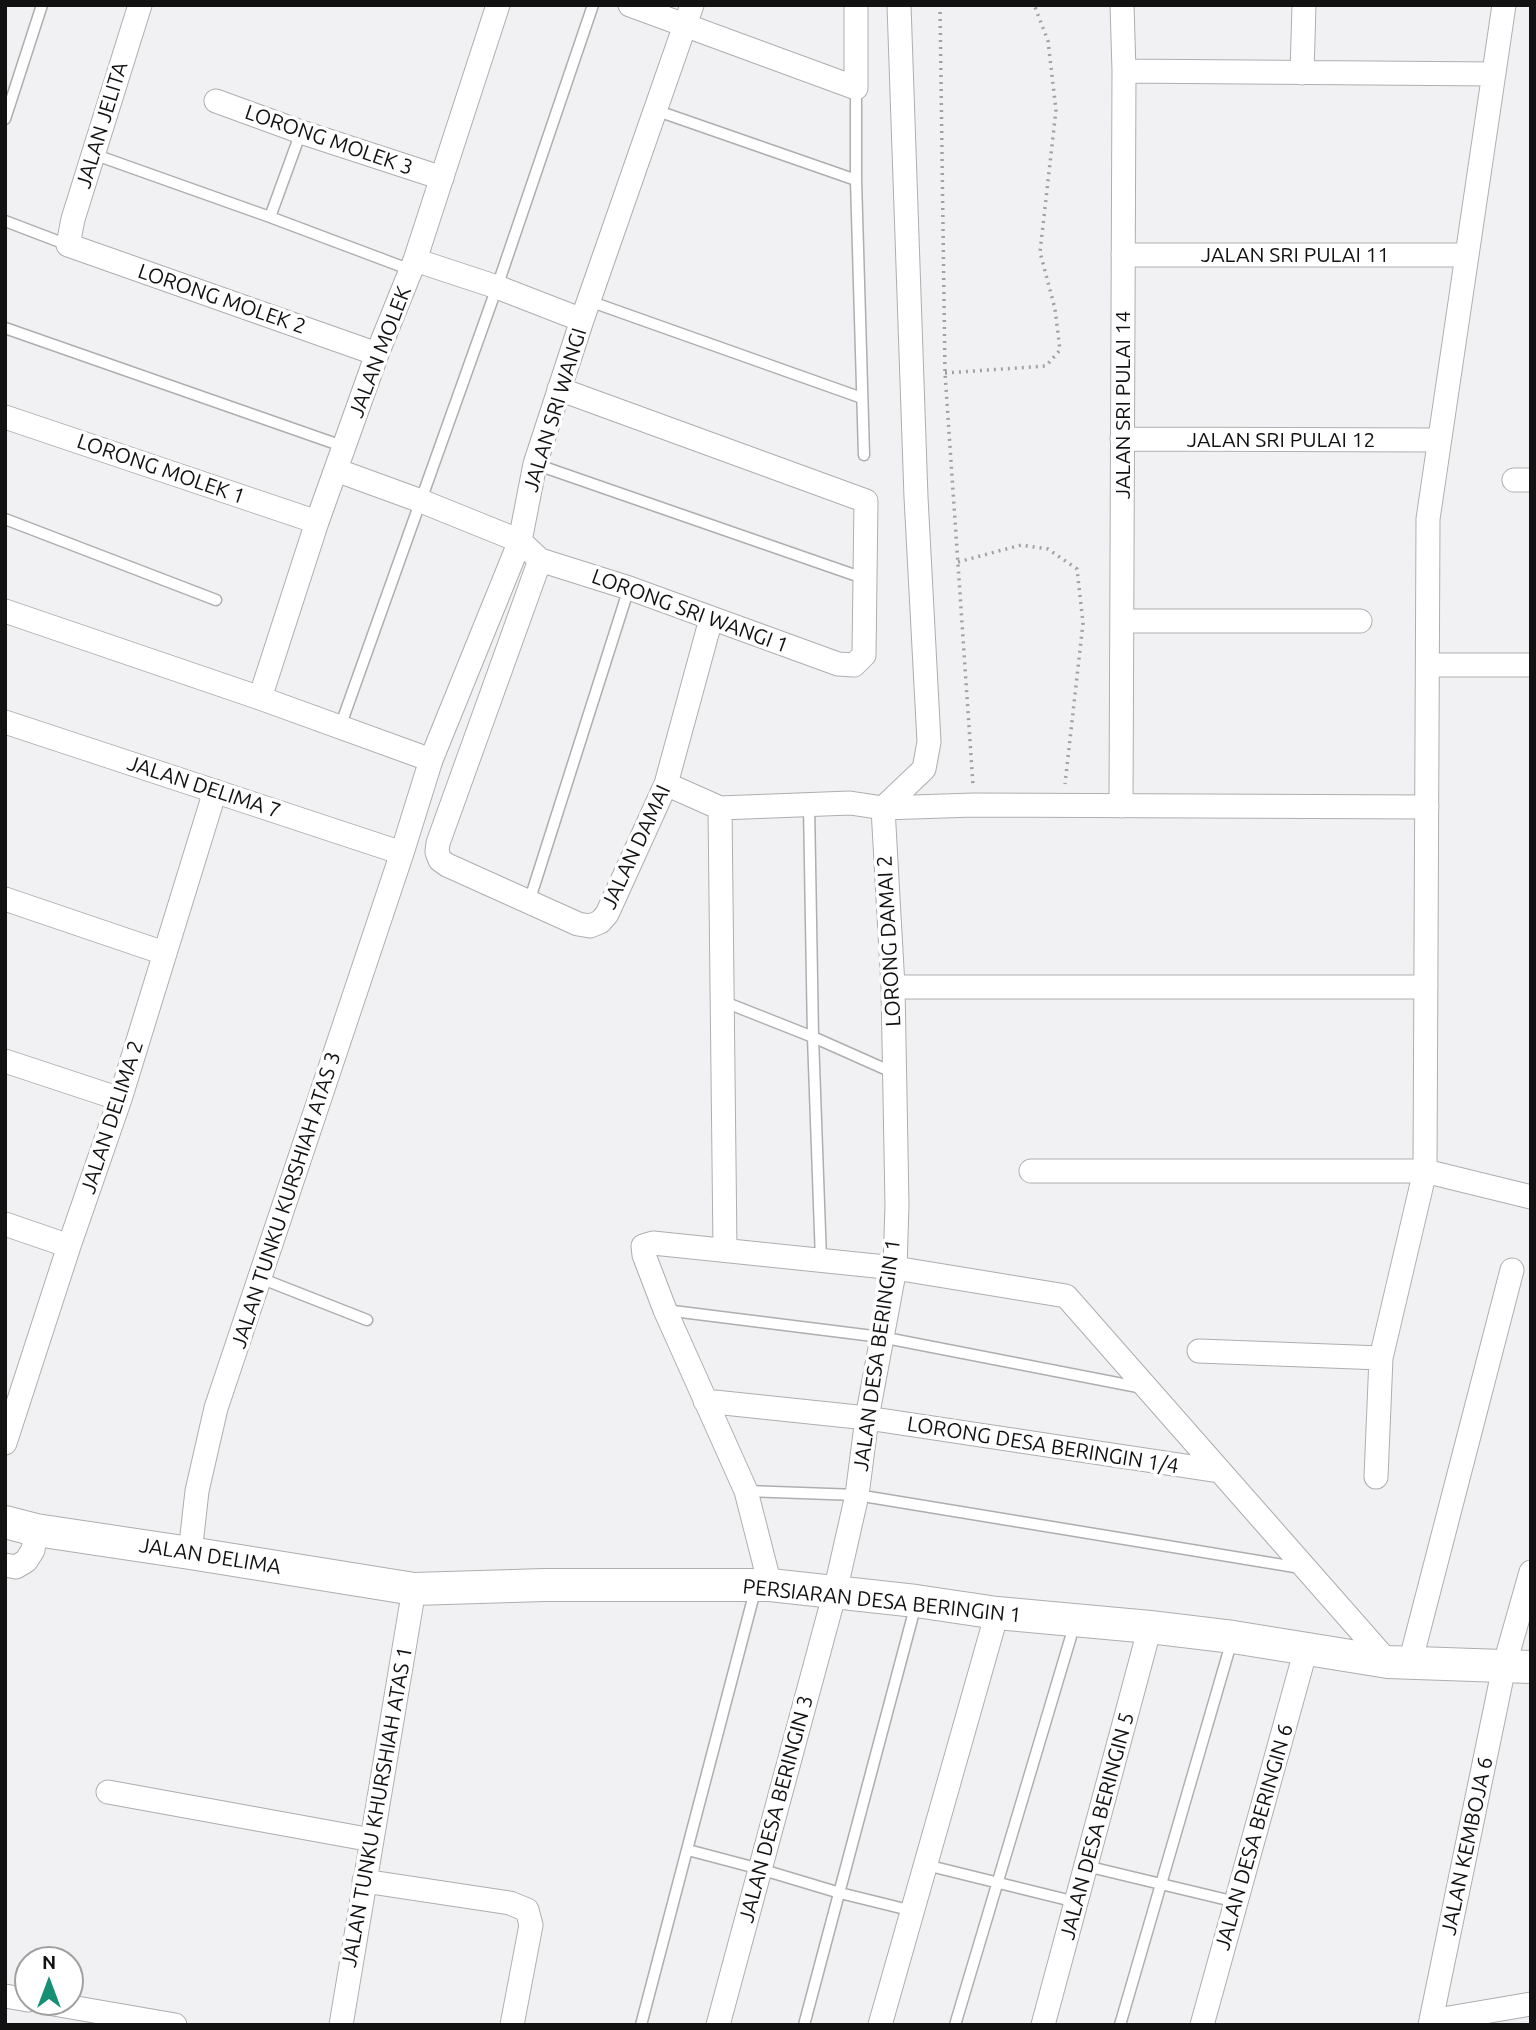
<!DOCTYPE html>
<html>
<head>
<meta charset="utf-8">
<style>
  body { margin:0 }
  #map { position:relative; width:1536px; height:2030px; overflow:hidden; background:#f1f1f3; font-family:Ubuntu,sans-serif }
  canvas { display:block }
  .frame { position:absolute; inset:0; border:7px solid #121213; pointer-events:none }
  .north { position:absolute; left:14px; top:1946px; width:70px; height:70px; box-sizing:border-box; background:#fff; border:2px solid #a0a0a1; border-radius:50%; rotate:0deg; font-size:19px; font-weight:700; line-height:28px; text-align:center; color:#121213 }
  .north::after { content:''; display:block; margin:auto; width:24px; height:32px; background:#159074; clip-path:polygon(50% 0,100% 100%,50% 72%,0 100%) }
</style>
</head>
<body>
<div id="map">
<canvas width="1536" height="2030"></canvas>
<div class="frame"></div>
<div class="north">N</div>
</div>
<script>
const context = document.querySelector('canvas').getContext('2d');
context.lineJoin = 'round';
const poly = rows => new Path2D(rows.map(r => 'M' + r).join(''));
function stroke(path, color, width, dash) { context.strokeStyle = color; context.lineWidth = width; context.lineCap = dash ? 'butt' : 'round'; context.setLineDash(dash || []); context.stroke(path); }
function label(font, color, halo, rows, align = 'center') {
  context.font = font + ' Ubuntu,sans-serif'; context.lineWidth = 7; context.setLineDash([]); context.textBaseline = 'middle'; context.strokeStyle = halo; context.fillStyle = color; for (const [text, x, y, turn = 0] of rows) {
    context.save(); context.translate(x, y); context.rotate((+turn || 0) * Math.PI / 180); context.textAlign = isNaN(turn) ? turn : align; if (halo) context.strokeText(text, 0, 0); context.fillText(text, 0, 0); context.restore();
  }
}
const service = poly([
  [856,88,856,180,864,455],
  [655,110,856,180],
  [5,119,42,5],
  [93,154,270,217,301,132],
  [270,217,411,270],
  [5,221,68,245],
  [589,301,862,398],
  [5,328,345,447],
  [535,464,866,579],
  [5,519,216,600],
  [340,727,497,287,593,5],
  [809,805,813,1037,821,1260],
  [529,902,629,588],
  [722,1001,813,1037,894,1073],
  [260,1278,367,1320],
  [665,1310,881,1337,1143,1388],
  [746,1491,857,1495,1301,1568],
  [688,1850,760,1869,840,1893,913,1911],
  [926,1865,1076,1902],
  [1086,1866,1236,1902],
  [641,2025,756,1587],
  [804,2025,916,1604],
  [955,2025,1075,1623],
  [1120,2025,1232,1640]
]);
const minor = poly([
  [140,5,73,219,68,245,377,354],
  [630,5,856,88,856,5],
  [1124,71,1494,74],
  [1302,73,1304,5],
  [216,101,301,132,442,178],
  [1123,255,1467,255],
  [415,260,497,287,582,320],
  [5,417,317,522],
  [1122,439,1439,440],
  [336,470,421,501,520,541,540,560,629,588,838,664,854,665,864,655,866,501,559,389],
  [1514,480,1531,480],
  [540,560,438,843,437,852,440,860,447,865,578,924,590,926,600,922,607,914,666,784,711,619],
  [5,611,260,698,431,760],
  [1122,621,1360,621],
  [1428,665,1531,665],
  [260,698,317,522,377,354,415,260,498,5],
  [5,722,402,853],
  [666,784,720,808,850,803,883,808,974,805,1427,807],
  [1121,806,1124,71,1122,5],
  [720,808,725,1249],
  [5,899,164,953],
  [893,987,1426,987],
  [5,1061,120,1099],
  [1031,1171,1425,1171,1531,1197],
  [5,1224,69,1246],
  [1199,1351,1381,1358],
  [705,1401,867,1418,1219,1471],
  [5,1443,69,1246,120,1099,215,791],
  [1376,1477,1381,1358,1425,1171,1428,519,1504,5],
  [190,1553,197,1491,216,1408,402,853,431,760,520,541,535,464,582,320,692,5],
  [5,1565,16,1567,26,1561,33,1550,36,1530],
  [770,1585,746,1491,665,1310,644,1255,643,1246,653,1243,895,1268,1066,1296,1388,1662],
  [1410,1663,1512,1270],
  [108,1792,372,1840],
  [364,1881,510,1903,527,1910,531,1925,512,2025],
  [5,1996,28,2000],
  [42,2002,175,2025],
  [1431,2021,1531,2004],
  [341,2025,414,1589],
  [718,2025,835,1592,857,1495,867,1418,895,1268,897,1205,893,987,883,808,924,769,929,742,916,497,899,5],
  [880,2025,997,1613],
  [1043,2025,1150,1627],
  [1202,2025,1306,1649],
  [1430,2025,1504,1667,1531,1572]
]);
const secondary = poly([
  [5,1522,36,1530,190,1553,414,1589,545,1585,770,1585,916,1601,997,1613,1150,1627,1233,1637,1388,1662,1531,1667]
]);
stroke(service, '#aeaeb0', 13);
stroke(minor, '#aeaeb0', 25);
stroke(secondary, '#aeaeb0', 34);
stroke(poly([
  [940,5,945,373,973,785],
  [945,373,1046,366,1060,350,1055,309,1040,252,1056,110,1048,41,1035,7,1032,5],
  [958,562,1021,545,1048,549,1077,569,1083,623,1065,784]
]), '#a1a1a2', 3.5, [2, 5]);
stroke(service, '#fff', 10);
stroke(minor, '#fff', 23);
stroke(secondary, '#fff', 32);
label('21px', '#121213', '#fff', [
  ["JALAN JELITA",102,125,-73],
  ["LORONG MOLEK 3",329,140,19],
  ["JALAN SRI PULAI 11",1295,255],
  ["LORONG MOLEK 2",222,299,19],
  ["JALAN MOLEK",380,352,-69],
  ["JALAN SRI PULAI 14",1123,405,-90],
  ["JALAN SRI WANGI",555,410,-73],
  ["JALAN SRI PULAI 12",1281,440],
  ["LORONG MOLEK 1",161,469,19],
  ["LORONG SRI WANGI 1",690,611,20],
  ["JALAN DELIMA 7",204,787,18],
  ["JALAN DAMAI",636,847,-65],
  ["LORONG DAMAI 2",889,941,-93],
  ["JALAN DELIMA 2",112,1117,-72],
  ["JALAN TUNKU KURSHIAH ATAS 3",286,1200,-72],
  ["JALAN DESA BERINGIN 1",877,1355,-82],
  ["LORONG DESA BERINGIN 1/4",1043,1445,9],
  ["JALAN DELIMA",210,1556,9],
  ["PERSIARAN DESA BERINGIN 1",882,1601,6],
  ["JALAN TUNKU KHURSHIAH ATAS 1",377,1807,-80],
  ["JALAN DESA BERINGIN 3",776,1809,-75],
  ["JALAN DESA BERINGIN 5",1097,1826,-75],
  ["JALAN DESA BERINGIN 6",1254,1837,-74],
  ["JALAN KEMBOJA 6",1467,1846,-78]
]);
</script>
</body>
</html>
